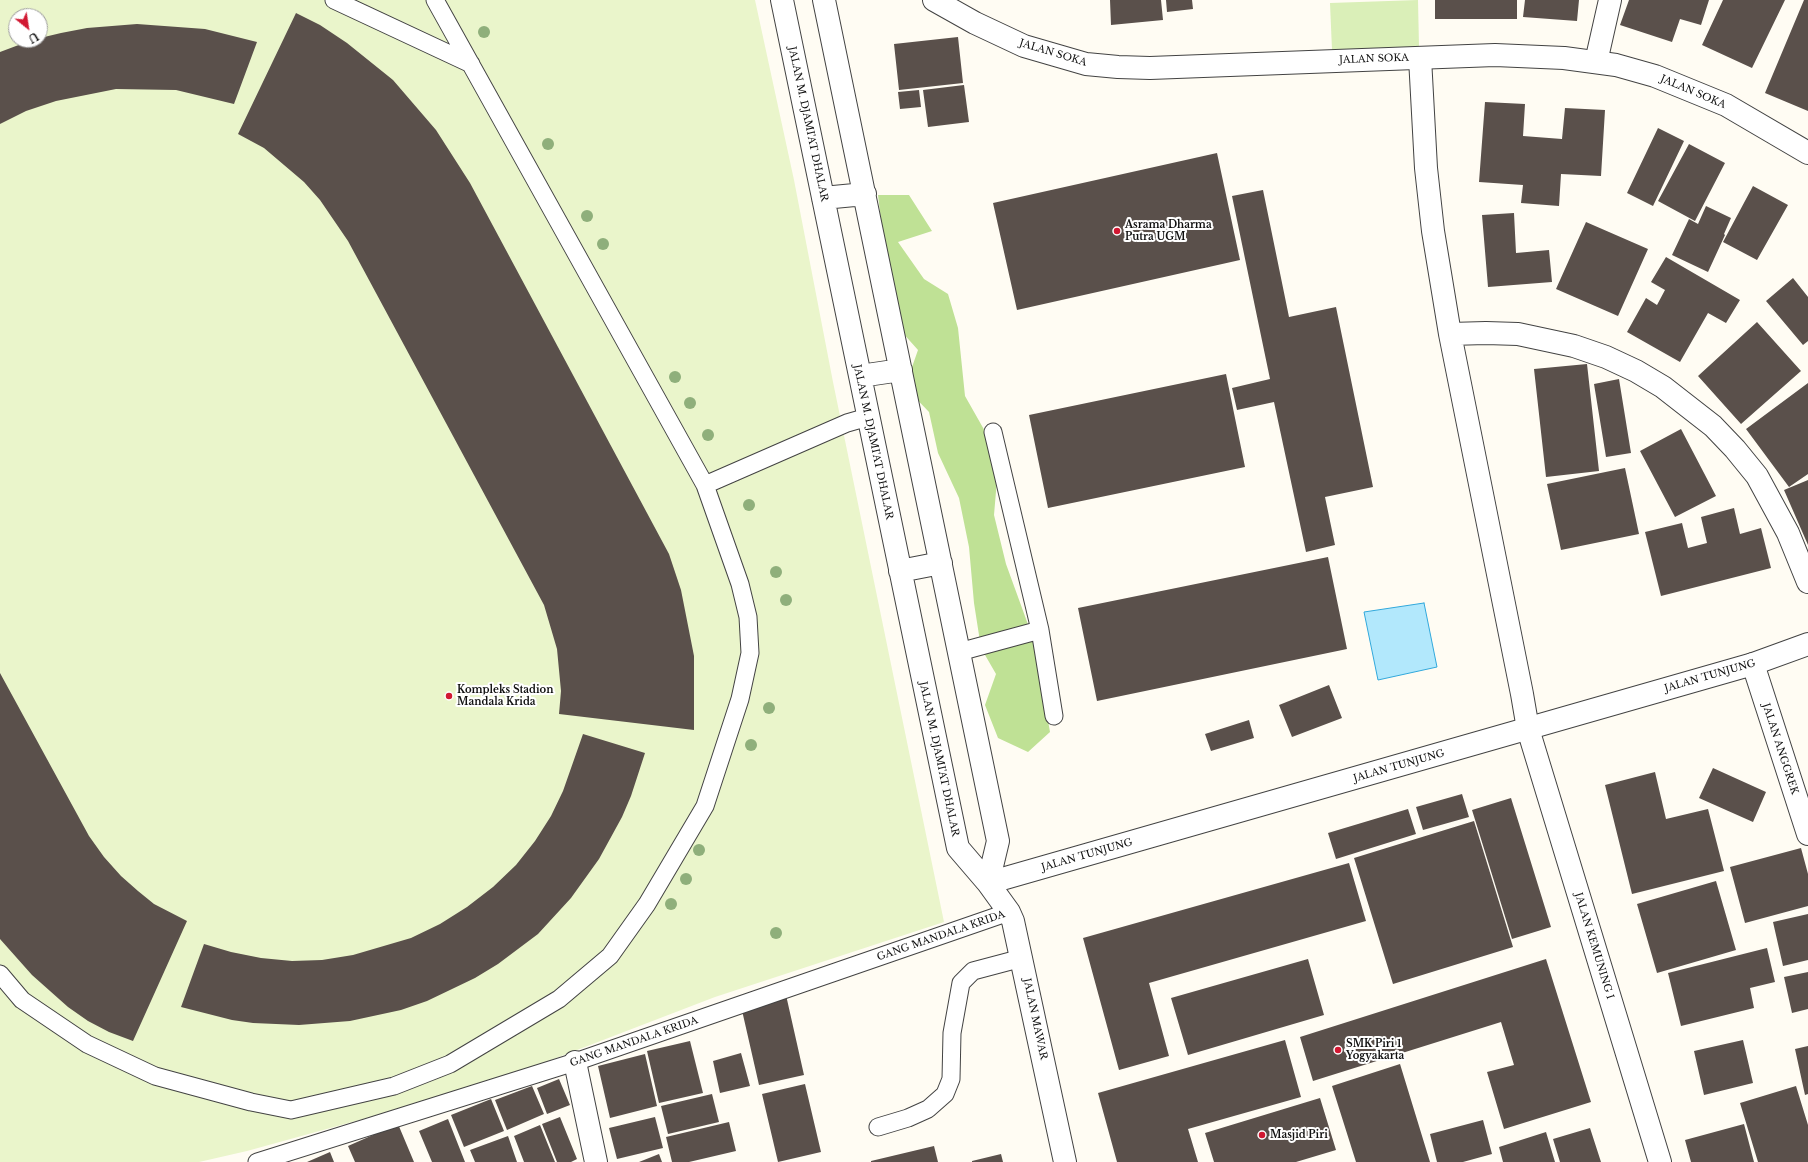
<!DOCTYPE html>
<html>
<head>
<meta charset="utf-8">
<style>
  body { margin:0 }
  #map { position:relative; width:1808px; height:1162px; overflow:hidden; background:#fffcf3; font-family:"Libre Baskerville",serif }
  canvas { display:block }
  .north { position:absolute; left:8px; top:8px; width:40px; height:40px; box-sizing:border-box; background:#fff; border:1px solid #9f9f9f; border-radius:50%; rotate:150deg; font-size:11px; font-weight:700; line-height:16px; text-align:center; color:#101010 }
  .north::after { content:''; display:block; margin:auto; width:14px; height:18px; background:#d11832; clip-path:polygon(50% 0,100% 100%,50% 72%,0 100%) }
</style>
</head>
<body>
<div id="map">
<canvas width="1808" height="1162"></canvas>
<div class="north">U</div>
</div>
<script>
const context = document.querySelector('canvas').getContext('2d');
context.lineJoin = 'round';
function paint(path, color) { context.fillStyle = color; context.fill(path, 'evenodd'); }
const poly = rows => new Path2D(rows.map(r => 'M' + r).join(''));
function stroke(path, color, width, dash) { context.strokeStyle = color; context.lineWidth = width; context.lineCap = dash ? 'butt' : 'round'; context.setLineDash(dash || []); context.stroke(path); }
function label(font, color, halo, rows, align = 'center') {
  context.font = font + ' "Libre Baskerville",serif'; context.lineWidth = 4; context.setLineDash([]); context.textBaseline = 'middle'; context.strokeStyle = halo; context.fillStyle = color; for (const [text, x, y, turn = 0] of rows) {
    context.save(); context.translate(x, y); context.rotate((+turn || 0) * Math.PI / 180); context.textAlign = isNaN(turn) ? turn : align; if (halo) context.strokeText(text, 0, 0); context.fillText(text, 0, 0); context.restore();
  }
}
paint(poly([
  [1418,0,1419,47,1332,50,1330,3]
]), '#daefb8');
paint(poly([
  [878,195,909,195,932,231,898,242,924,279,948,294,958,328,965,396,999,456,994,515,1006,564,1034,641,1050,732,1028,752,998,738,985,705,996,674,981,648,974,603,969,547,959,498,938,453,929,412,905,387,918,350,893,322]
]), '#bfe195');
paint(poly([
  [0,0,755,0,794,180,833,382,944,922,715,997,525,1070,363,1119,247,1151,199,1162,0,1162],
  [16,16,40,16,40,40,16,40]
]), '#eaf5cb');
const water = poly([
  [1424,603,1437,667,1378,680,1364,612,1424,603]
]);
paint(water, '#b2e8fc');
stroke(water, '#31a8db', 1);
paint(poly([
  [1110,0,1161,0,1163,20,1111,25],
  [1166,0,1192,0,1193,9,1167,12],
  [1435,0,1517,0,1517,19,1435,19],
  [1525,0,1579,0,1577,21,1523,17],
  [1629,0,1709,0,1701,25,1680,19,1672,42,1620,25],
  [1723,0,1785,0,1752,68,1702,45],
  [1804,0,1808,0,1808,111,1765,93],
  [296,13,320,25,347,43,393,80,436,130,470,183,669,554,681,590,694,656,694,730,559,714,561,691,557,649,544,605,348,241,320,200,304,182,264,148,238,134],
  [137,24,205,29,257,42,234,104,176,90,116,89,56,101,26,111,0,124,0,52,32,40,40,40,40,38,61,33,87,28],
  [958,37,963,83,899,90,894,44],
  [964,85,969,122,928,127,923,90],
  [919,90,921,107,900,109,898,92],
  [1485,102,1525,104,1523,136,1562,139,1565,108,1605,110,1601,176,1561,174,1559,206,1521,203,1523,185,1479,182],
  [1658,128,1684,141,1653,206,1627,193],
  [1689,144,1725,163,1695,221,1658,201],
  [1217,153,1240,260,1017,310,993,203],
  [1753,186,1788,205,1757,260,1723,242],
  [1263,190,1289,317,1336,307,1373,487,1325,497,1335,545,1306,552,1274,402,1237,410,1232,388,1270,379,1232,196],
  [1706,206,1731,218,1724,234,1725,235,1708,272,1672,255,1689,219,1698,224],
  [1514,213,1516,253,1549,250,1552,282,1488,287,1482,215],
  [1586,222,1648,249,1618,316,1556,289],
  [1666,257,1740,300,1726,323,1708,313,1680,362,1627,332,1646,298,1657,305,1665,290,1651,282],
  [1793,278,1808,297,1808,341,1803,345,1766,301],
  [1757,322,1801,371,1741,424,1698,376],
  [1587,364,1599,471,1546,477,1534,369],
  [1226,374,1245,467,1048,508,1029,415],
  [1619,379,1631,453,1606,457,1594,384],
  [1808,383,1808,474,1789,487,1746,429],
  [1681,429,1716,496,1675,517,1640,451],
  [1625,468,1639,534,1561,550,1547,484],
  [1808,480,1808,545,1784,490],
  [1734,508,1740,534,1761,528,1771,568,1661,596,1645,532,1682,523,1688,548,1707,543,1701,517],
  [1328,557,1347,649,1097,701,1078,608],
  [0,673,89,836,104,857,121,876,138,891,154,904,187,921,133,1041,109,1032,88,1021,68,1007,32,975,0,939],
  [1329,685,1342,718,1292,737,1279,705],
  [1249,720,1254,738,1211,751,1205,734],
  [583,734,645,753,631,796,622,817,599,859,571,898,538,934,498,964,475,978,427,1001,401,1010,350,1021,299,1025,253,1023,232,1020,181,1007,204,944,231,952,261,958,292,961,322,960,353,955,411,938,440,924,467,907,493,887,516,865,535,841,551,816,563,791],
  [1713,768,1766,792,1753,822,1699,798],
  [1655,772,1666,819,1708,809,1724,871,1632,894,1605,785],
  [1462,794,1469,817,1423,830,1416,807],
  [1511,798,1551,927,1512,939,1472,810],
  [1408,809,1416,834,1336,859,1328,833],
  [1474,821,1513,947,1393,984,1354,858],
  [1801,848,1808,874,1808,906,1745,923,1730,867],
  [1349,863,1366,921,1149,983,1169,1056,1119,1070,1083,938],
  [1716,881,1736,950,1657,973,1637,904],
  [1808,914,1808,960,1783,966,1773,922],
  [1767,948,1775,982,1750,988,1754,1008,1681,1026,1668,973],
  [1308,959,1324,1015,1188,1055,1171,998],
  [1546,959,1591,1102,1504,1129,1487,1072,1514,1065,1501,1022,1313,1081,1300,1037],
  [1808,972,1808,1009,1792,1013,1784,977],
  [786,995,804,1075,759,1085,741,1006],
  [1285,1040,1301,1097,1188,1129,1198,1162,1117,1162,1098,1093],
  [1743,1040,1753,1083,1704,1095,1694,1051],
  [690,1041,703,1093,659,1103,647,1051],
  [1808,1046,1808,1094,1805,1095,1795,1049],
  [741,1053,750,1086,720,1093,713,1061],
  [645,1054,657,1106,610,1118,598,1066],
  [1400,1064,1430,1162,1356,1162,1332,1086],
  [559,1079,570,1105,547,1114,537,1088],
  [805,1084,821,1152,778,1162,762,1094],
  [532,1086,544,1114,507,1130,495,1100],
  [1796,1086,1808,1125,1808,1162,1758,1162,1740,1103],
  [712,1094,719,1122,668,1134,661,1106],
  [1320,1098,1336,1150,1296,1162,1214,1162,1205,1133],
  [491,1099,504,1131,464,1147,451,1115],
  [560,1117,577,1159,571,1162,557,1162,542,1124],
  [655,1117,663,1148,617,1159,609,1128],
  [448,1119,465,1162,432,1162,419,1131],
  [1483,1120,1492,1154,1463,1162,1437,1162,1430,1134],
  [729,1122,736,1151,689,1162,672,1162,666,1137],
  [398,1124,414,1162,355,1162,348,1146],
  [1744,1124,1754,1162,1691,1162,1685,1140],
  [540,1125,555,1162,524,1162,514,1136],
  [1590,1128,1601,1162,1560,1162,1553,1139],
  [1546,1132,1555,1162,1503,1162,1499,1147],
  [508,1136,517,1162,475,1162,470,1150],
  [934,1146,938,1162,871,1162,871,1161],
  [330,1152,334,1162,307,1162],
  [659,1154,662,1162,639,1162],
  [1001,1154,1003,1162,972,1162,972,1161]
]), '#5a504b');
const service = poly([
  [334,0,471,64],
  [993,432,1040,630,1054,716],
  [705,485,847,423,868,417],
  [959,652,1040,630],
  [0,974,22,1000,87,1044,155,1076,251,1102,291,1110,394,1086,450,1064,559,999,610,956,647,904,705,806,740,699,750,653,748,617,740,584,705,485,435,0],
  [878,1127,908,1118,928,1109,945,1094,951,1079,952,1033,961,983,973,971,1022,958],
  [257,1162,575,1062,1009,912]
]);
const minor = poly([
  [1420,58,1426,168,1433,231,1450,334,1522,694,1528,729,1660,1162],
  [1596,62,1610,0],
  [1450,334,1486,333,1518,334,1574,346,1606,357,1636,371,1663,387,1713,426,1735,449,1757,476,1788,533,1808,582],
  [1753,664,1808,834],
  [575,1062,596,1162]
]);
const tertiary = poly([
  [782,0,958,848,988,883,1009,912,1013,921,1065,1162],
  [824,0,998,841,988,883],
  [934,0,975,23,1024,46,1086,64,1118,67,1150,68,1495,55,1564,58,1616,65,1655,76,1726,105,1808,153],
  [823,198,865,194],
  [860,376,901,370],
  [900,571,941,563],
  [988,883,1753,664,1808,644]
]);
stroke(service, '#434343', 19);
stroke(minor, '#434343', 24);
stroke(tertiary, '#434343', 24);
stroke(service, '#fff', 17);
stroke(minor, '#fff', 22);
stroke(tertiary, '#fff', 22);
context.fillStyle = '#8faf7b';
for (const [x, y] of [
  [484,32],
  [548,144],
  [587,216],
  [603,244],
  [675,377],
  [690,403],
  [708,435],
  [749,505],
  [776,572],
  [786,600],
  [769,708],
  [751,745],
  [699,850],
  [686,879],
  [671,904],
  [776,933]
]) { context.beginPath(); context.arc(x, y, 6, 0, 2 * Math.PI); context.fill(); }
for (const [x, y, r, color] of [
  [1117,231,4,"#d11832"],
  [449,696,4,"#d11832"],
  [1338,1050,4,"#d11832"],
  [1262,1135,4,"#d11832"]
]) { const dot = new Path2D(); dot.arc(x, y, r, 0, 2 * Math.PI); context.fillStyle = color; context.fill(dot); stroke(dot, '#fff', 1.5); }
label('10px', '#101010', '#fff', [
  ["JALAN SOKA",1053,53,17],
  ["JALAN SOKA",1374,59,-2],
  ["JALAN SOKA",1693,92,23],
  ["JALAN M. DJAMI'AT DHALAR",808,124,78],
  ["JALAN M. DJAMI'AT DHALAR",873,442,78],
  ["JALAN TUNJUNG",1710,676,-16],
  ["JALAN ANGGREK",1780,749,72],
  ["JALAN M. DJAMI'AT DHALAR",939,759,78],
  ["JALAN TUNJUNG",1399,766,-16],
  ["JALAN TUNJUNG",1087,855,-16],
  ["GANG MANDALA KRIDA",941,936,-19],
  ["JALAN KEMUNING I",1594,946,73],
  ["JALAN MAWAR",1035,1019,78],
  ["GANG MANDALA KRIDA",634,1042,-19]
]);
label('bold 10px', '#101010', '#fff', [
  ["Asrama Dharma",1125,225],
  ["Putra UGM",1125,237],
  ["Kompleks Stadion",457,690],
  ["Mandala Krida",457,702],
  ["SMK Piri 1",1346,1044],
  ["Yogyakarta",1346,1056],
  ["Masjid Piri",1270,1135]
], 'left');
</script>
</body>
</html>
